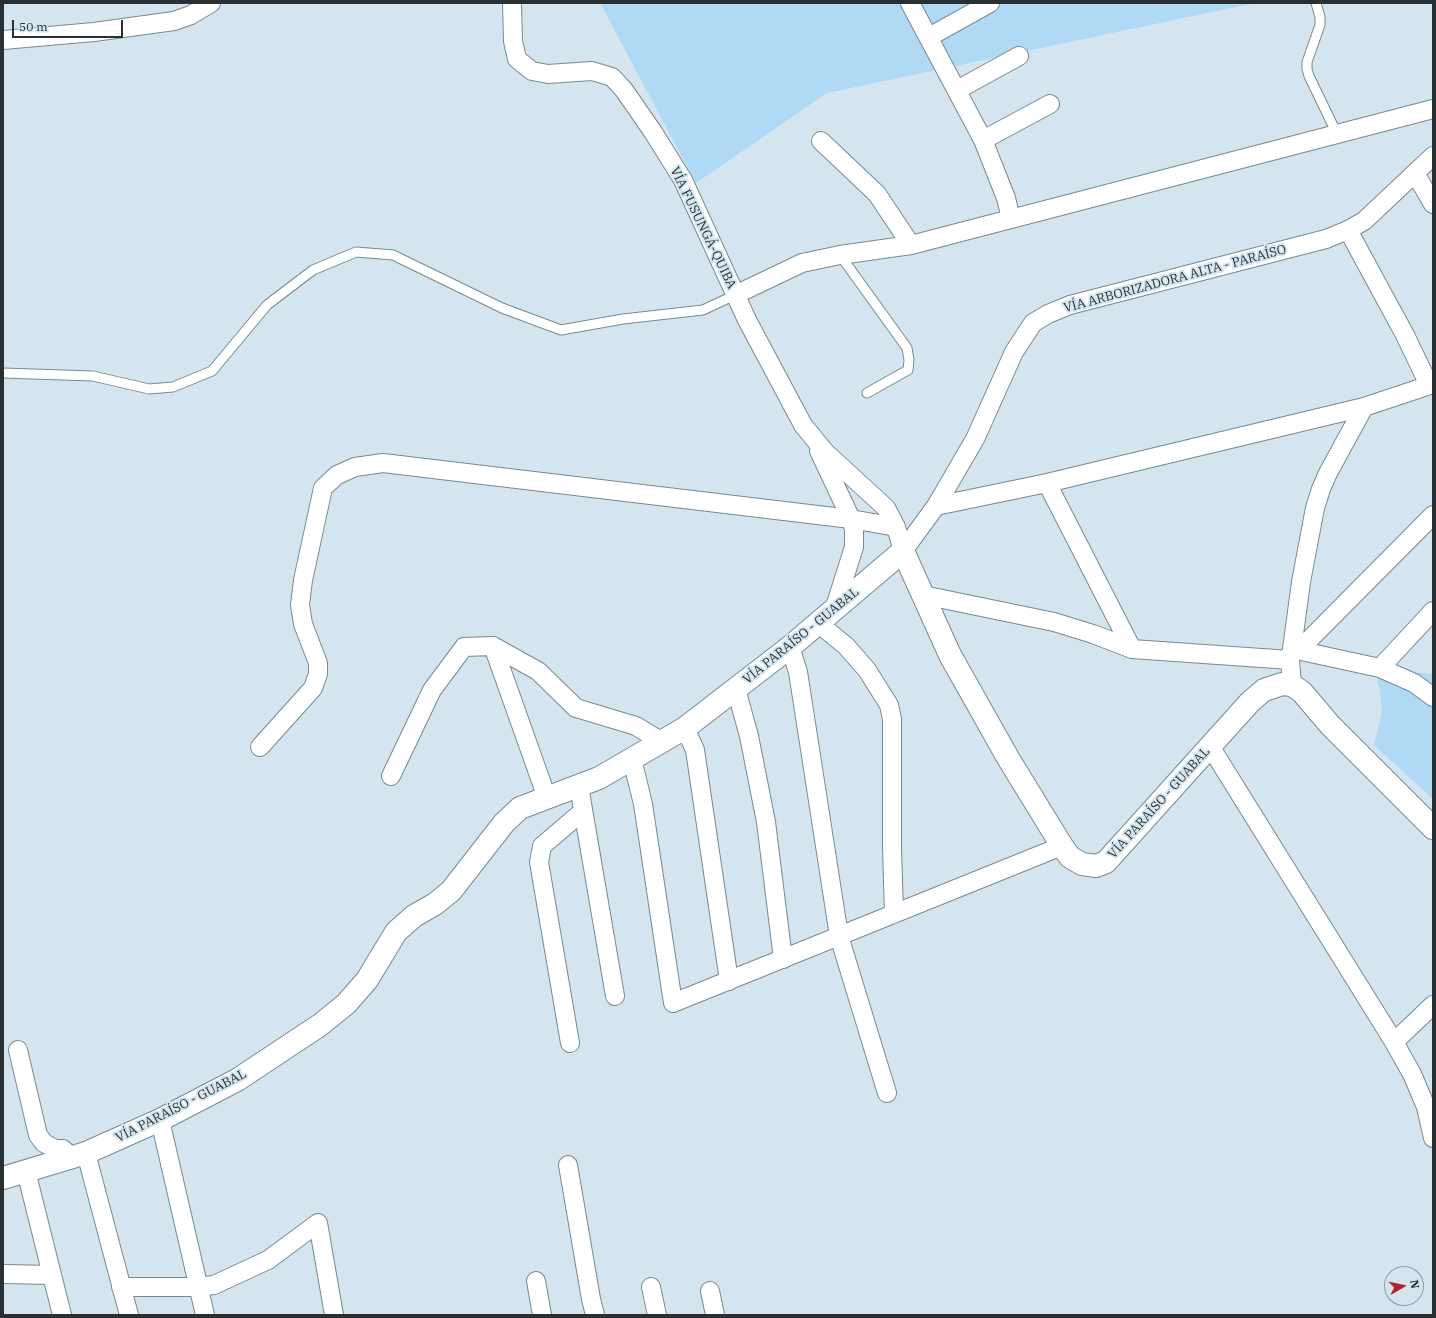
<!DOCTYPE html>
<html>
<head>
<meta charset="utf-8">
<style>
  body { margin:0 }
  #map { position:relative; width:1436px; height:1318px; overflow:hidden; background:#d4e5f0; font-family:"IBM Plex Serif",serif }
  canvas { display:block }
  .frame { position:absolute; inset:0; border:4px solid #293034; pointer-events:none }
  .north { position:absolute; left:1384px; top:1266px; width:40px; height:40px; box-sizing:border-box; background:#d4e5f0; border:1px solid #909da5; border-radius:50%; rotate:81deg; font-size:11px; font-weight:700; line-height:16px; text-align:center; color:#293034 }
  .north::after { content:''; display:block; margin:auto; width:14px; height:18px; background:#b32326; clip-path:polygon(50% 0,100% 100%,50% 72%,0 100%) }
  .scale { position:absolute; left:12px; top:20px; width:111px; height:18px; box-sizing:border-box; border:2px solid #293034; border-top:0; padding-left:5px; font-size:12px; line-height:14px; white-space:nowrap; color:#293034; -webkit-text-stroke:3px #d4e5f0; paint-order:stroke }
</style>
</head>
<body>
<div id="map">
<canvas width="1436" height="1318"></canvas>
<div class="frame"></div>
<div class="north">N</div>
<div class="scale">50 m</div>
</div>
<script>
const context = document.querySelector('canvas').getContext('2d');
context.lineJoin = 'round';
function paint(path, color) { context.fillStyle = color; context.fill(path, 'evenodd'); }
const poly = rows => new Path2D(rows.map(r => 'M' + r).join(''));
function stroke(path, color, width, dash) { context.strokeStyle = color; context.lineWidth = width; context.lineCap = dash ? 'butt' : 'round'; context.setLineDash(dash || []); context.stroke(path); }
function label(font, color, halo, rows, align = 'center') {
  context.font = font + ' "IBM Plex Serif",serif'; context.lineWidth = 4; context.setLineDash([]); context.textBaseline = 'middle'; context.strokeStyle = halo; context.fillStyle = color; for (const [text, x, y, turn = 0] of rows) {
    context.save(); context.translate(x, y); context.rotate((+turn || 0) * Math.PI / 180); context.textAlign = isNaN(turn) ? turn : align; if (halo) context.strokeText(text, 0, 0); context.fillText(text, 0, 0); context.restore();
  }
}
paint(poly([
  [600,3,1255,3,827,93,696,183],
  [1375,669,1433,674,1433,799,1374,745,1382,711,1380,691]
]), '#afd9f4');
const lane = poly([
  [1316,3,1320,17,1320,25,1307,62,1307,69,1309,76,1337,134],
  [840,255,907,348,909,360,908,370,867,393],
  [3,373,93,376,149,389,173,387,212,371,267,305,313,270,356,252,393,255,502,308,561,330,623,319,703,310,735,295]
]);
const street = poly([
  [512,3,513,41,517,59,532,71,548,74,592,71,612,77,624,90,653,132,683,180,747,320,803,425,825,452,886,508,896,527,903,551],
  [910,3,983,140,1006,198,1011,219],
  [929,37,990,3],
  [3,40,94,32,174,21,191,15,211,3],
  [957,90,1019,56],
  [983,140,1050,104],
  [821,141,877,194,911,245],
  [1415,173,1433,204],
  [1348,230,1405,335,1429,385],
  [735,295,802,263,840,255,911,245,1433,109],
  [819,451,851,519,854,529,854,547,834,610],
  [1047,483,1132,649],
  [936,506,1047,483,1364,407,1433,384],
  [903,551,936,506,975,439,1014,352,1033,323,1048,314,1070,305,1326,239,1348,230,1364,221,1433,156],
  [923,595,1054,622,1093,634,1132,649,1290,660],
  [819,624,846,646,867,670,889,705,892,719,892,847,894,914],
  [493,646,547,798],
  [790,647,798,672,839,936,887,1093],
  [1292,649,1380,668,1414,683,1433,697],
  [1298,651,1433,515],
  [1380,668,1433,611],
  [1292,685,1290,660,1292,649,1301,582,1315,508,1321,489,1328,473,1364,407],
  [736,689,749,736,766,822,783,959],
  [685,728,695,750,729,981],
  [1210,746,1394,1042,1412,1074,1426,1107,1433,1138],
  [260,747,313,688,318,674,318,663,303,624,300,605,303,580,323,488,337,475,355,467,383,463,851,519,896,527],
  [632,759,643,804,673,1003,1062,846],
  [391,776,432,690,464,647,493,646,538,671,576,708,636,726,662,742],
  [579,786,615,996],
  [1394,1042,1433,1005],
  [570,1043,539,862,542,846,583,811],
  [18,1050,38,1135,44,1143,55,1149,63,1149,66,1152,68,1158],
  [160,1120,205,1315],
  [86,1153,129,1315],
  [568,1165,591,1299,595,1315],
  [26,1171,62,1315],
  [3,1274,52,1275],
  [536,1281,542,1315],
  [121,1287,198,1287,214,1285,268,1260,318,1223,334,1315],
  [651,1287,657,1315],
  [710,1291,715,1315]
]);
const secondary = poly([
  [3,1178,86,1153,160,1120,237,1080,320,1025,346,1004,367,980,396,932,414,916,435,904,451,891,504,823,520,808,599,778,685,728,790,647,903,551,950,655,1008,758,1062,846,1070,857,1082,864,1096,866,1106,862,1250,702,1264,690,1282,684,1292,685,1302,692,1330,725,1433,828]
]);
stroke(lane, '#798993', 11);
stroke(street, '#798993', 20);
stroke(secondary, '#798993', 24);
stroke(lane, '#fff', 9);
stroke(street, '#fff', 18);
stroke(secondary, '#fff', 22);
label('13px', '#293034', '#d4e5f0', [
  ["VÍA FUSUNGÁ-QUIBA",703,228,64],
  ["VÍA ARBORIZADORA ALTA - PARAÍSO",1175,279,-15],
  ["VÍA PARAÍSO - GUABAL",801,636,-39],
  ["VÍA PARAÍSO - GUABAL",1159,803,-48],
  ["VÍA PARAÍSO - GUABAL",181,1106,-27]
]);
</script>
</body>
</html>
